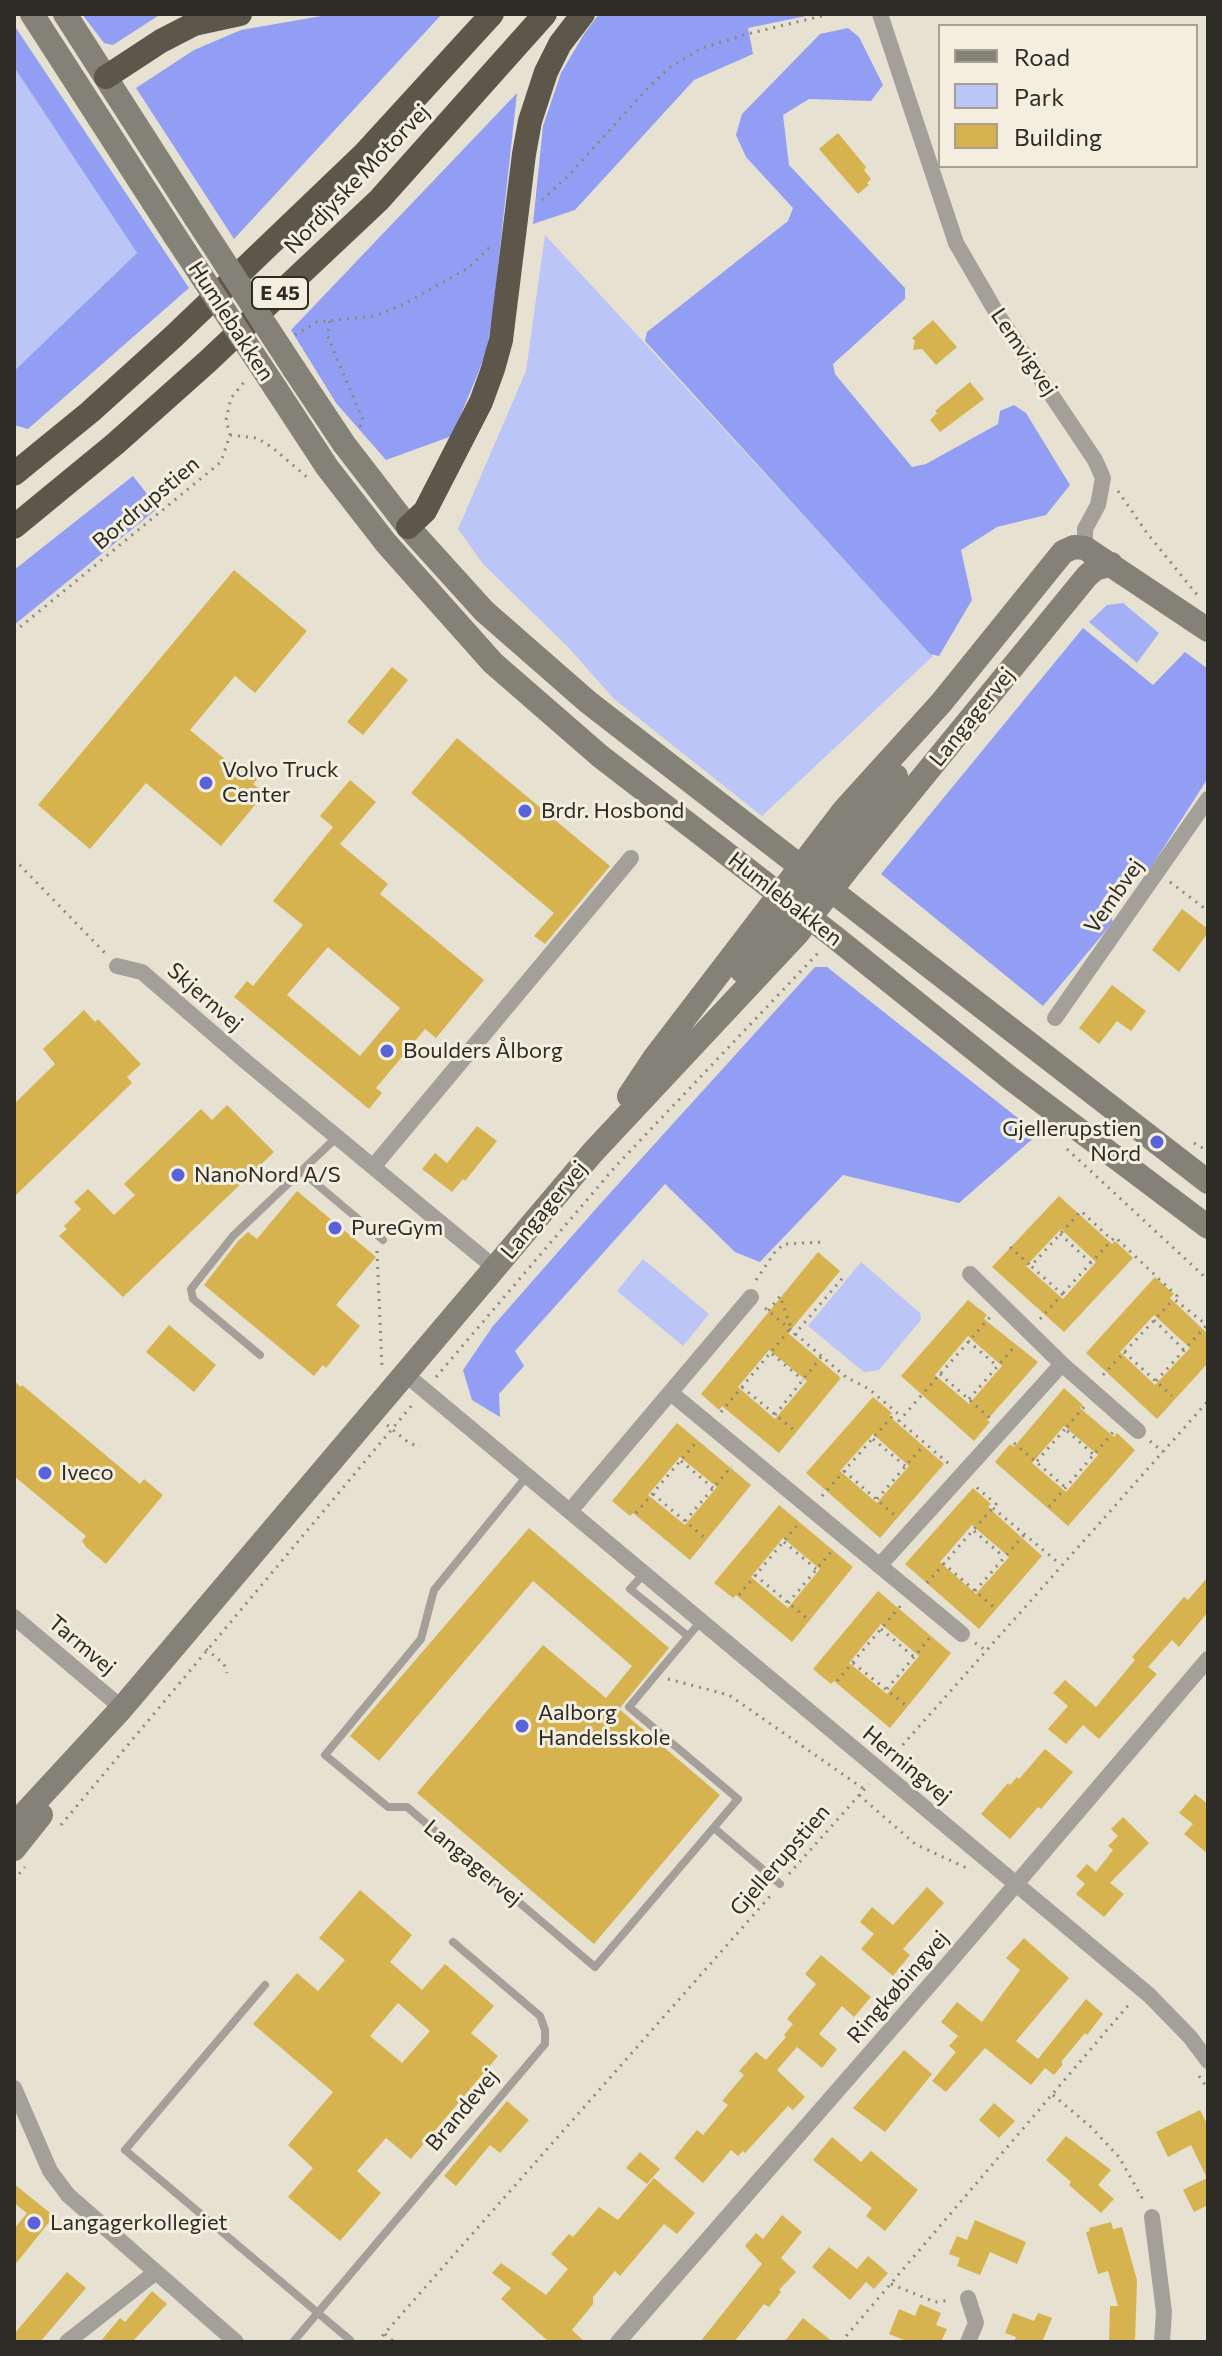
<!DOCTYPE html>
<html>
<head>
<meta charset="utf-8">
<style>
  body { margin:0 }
  #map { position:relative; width:1222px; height:2356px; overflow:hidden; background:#e7e1d2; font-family:Commissioner,sans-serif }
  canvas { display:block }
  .frame { position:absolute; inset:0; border:16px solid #2d2b25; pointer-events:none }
  .legend { position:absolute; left:938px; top:24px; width:260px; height:144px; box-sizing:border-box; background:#f4eedf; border:2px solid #a4a095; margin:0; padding:10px 14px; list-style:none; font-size:24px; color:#2d2b25 }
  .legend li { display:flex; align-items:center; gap:16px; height:40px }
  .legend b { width:40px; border:2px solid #a4a095 }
</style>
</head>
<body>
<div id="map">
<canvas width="1222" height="2356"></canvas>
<div class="frame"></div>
<ul class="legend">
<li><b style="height:10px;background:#848177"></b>Road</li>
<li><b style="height:22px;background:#bbc5f7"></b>Park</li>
<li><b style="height:22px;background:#d6b34f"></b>Building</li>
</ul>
</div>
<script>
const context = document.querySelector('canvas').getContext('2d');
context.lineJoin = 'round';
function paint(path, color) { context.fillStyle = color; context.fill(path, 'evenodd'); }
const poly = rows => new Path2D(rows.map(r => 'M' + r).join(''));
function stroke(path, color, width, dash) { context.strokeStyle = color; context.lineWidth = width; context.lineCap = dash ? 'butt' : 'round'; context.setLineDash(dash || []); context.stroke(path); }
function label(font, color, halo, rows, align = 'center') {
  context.font = font + ' Commissioner,sans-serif'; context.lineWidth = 6; context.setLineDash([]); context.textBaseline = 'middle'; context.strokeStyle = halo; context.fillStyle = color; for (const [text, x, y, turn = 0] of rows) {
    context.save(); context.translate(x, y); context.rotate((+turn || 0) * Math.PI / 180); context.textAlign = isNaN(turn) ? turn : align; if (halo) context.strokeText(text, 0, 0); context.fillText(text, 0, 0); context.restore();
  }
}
paint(poly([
  [14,67,137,253,14,371],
  [545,235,933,656,762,816,613,698,570,649,483,564,458,529,526,371],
  [643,1259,709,1314,683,1346,617,1291],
  [861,1262,920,1313,921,1320,879,1370,864,1372,808,1326]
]), '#bbc5f7');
paint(poly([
  [82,14,161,14,113,45,104,43],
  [333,14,442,14,234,239,136,88,194,50,241,30],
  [599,14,816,14,748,28,753,54,694,80,575,210,533,224,543,126,561,73,584,34],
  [14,25,189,288,28,429,14,425,14,371,137,253,14,67],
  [848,28,859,37,883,85,871,101,809,99,783,115,789,165,905,288,905,299,833,364,835,374,912,467,926,464,998,424,1000,411,1014,405,1026,413,1070,485,1046,515,997,527,961,550,972,600,939,656,930,654,645,341,647,332,788,221,793,208,746,157,736,135,742,114,820,34],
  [517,93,493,311,486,354,452,436,386,460,336,403,291,330],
  [133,476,158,508,14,625,14,570],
  [1083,628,1153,685,1185,652,1208,669,1208,778,1148,872,1114,885,1103,899,1113,922,1043,1006,881,874],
  [815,967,827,967,1038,1134,959,1203,843,1175,760,1262,735,1252,665,1184,515,1351,524,1366,499,1394,500,1417,472,1400,463,1370,493,1326,601,1203]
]), '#919ef3');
paint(poly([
  [1123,603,1159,633,1137,663,1089,622,1107,605]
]), '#a3b0f5');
paint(poly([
  [838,133,866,167,864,170,871,179,867,183,869,185,858,194,819,149],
  [933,320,957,347,936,365,922,349,913,350,915,341,912,338],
  [970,382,984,399,940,432,930,420,937,413,935,411],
  [234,570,307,631,255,693,235,676,190,730,238,770,244,763,259,777,253,784,265,793,221,846,146,783,90,849,38,805],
  [392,667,408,680,363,735,347,722],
  [457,738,610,866,545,944,534,936,554,913,411,793],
  [350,780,376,802,340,844,388,884,380,894,484,980,436,1038,425,1029,376,1088,382,1093,369,1109,234,997,247,981,253,986,303,925,273,901,333,827,320,816],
  [328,947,400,1008,360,1056,287,995],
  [1182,909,1208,929,1208,933,1179,972,1152,950],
  [1112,985,1146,1011,1131,1031,1117,1021,1099,1044,1079,1028],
  [84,1010,95,1022,98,1019,141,1064,127,1077,132,1083,14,1197,14,1104,55,1064,43,1049],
  [227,1105,274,1152,123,1297,59,1236,67,1229,64,1226,81,1209,74,1202,88,1189,114,1215,135,1195,124,1184,201,1109,212,1120],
  [477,1126,497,1141,465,1181,463,1179,452,1192,422,1169,435,1153,447,1163],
  [297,1191,376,1257,336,1305,360,1326,326,1368,323,1365,314,1376,204,1285,238,1241,248,1232,257,1239],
  [1059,1196,1112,1244,1115,1241,1133,1258,1064,1332,992,1267],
  [1061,1229,1096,1262,1063,1299,1026,1266],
  [818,1252,840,1271,788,1333,841,1378,779,1453,722,1406,719,1410,701,1394],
  [769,1350,807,1381,775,1419,738,1387],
  [1155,1277,1174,1294,1170,1298,1208,1334,1208,1363,1157,1419,1086,1353],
  [1154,1315,1190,1348,1155,1385,1120,1352],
  [968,1300,987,1315,984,1319,1038,1362,987,1420,990,1422,974,1441,901,1376],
  [968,1336,1002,1366,969,1404,935,1375],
  [169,1325,216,1365,194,1392,146,1352],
  [14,1381,21,1387,22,1385,140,1484,144,1479,163,1495,106,1564,86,1547,82,1541,86,1536,14,1476],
  [1064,1388,1083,1405,1080,1408,1114,1437,1117,1433,1135,1450,1068,1526,995,1462,1010,1444,1014,1447],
  [1064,1426,1098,1455,1066,1492,1032,1463],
  [873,1397,892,1413,889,1416,944,1464,880,1538,806,1473],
  [873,1434,909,1466,877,1503,840,1471],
  [677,1423,751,1485,690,1560,633,1513,630,1516,612,1501],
  [680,1457,717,1487,685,1525,648,1495],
  [973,1488,991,1504,988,1507,1042,1556,979,1629,905,1564],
  [972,1525,1009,1557,976,1594,940,1562],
  [779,1505,853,1567,792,1642,736,1595,733,1598,714,1583],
  [783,1538,820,1569,788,1608,751,1577],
  [529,1528,669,1648,619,1709,720,1795,594,1944,417,1793,543,1645,606,1698,632,1666,533,1581,379,1761,350,1736],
  [1208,1577,1208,1612,1179,1647,1172,1640,1148,1667,1157,1674,1099,1739,1083,1725,1066,1744,1048,1729,1068,1706,1053,1693,1065,1680,1096,1707,1135,1660,1132,1657,1184,1597,1188,1600],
  [878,1591,951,1653,890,1728,834,1681,831,1684,813,1669],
  [881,1624,919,1656,887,1694,849,1663],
  [1045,1749,1073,1772,1041,1809,1038,1807,1010,1839,981,1814,1008,1783,1010,1785,1017,1777,1019,1779],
  [1195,1794,1208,1804,1208,1854,1184,1834,1193,1824,1179,1813],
  [1123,1817,1149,1843,1110,1883,1124,1894,1104,1917,1076,1894,1085,1884,1076,1876,1087,1864,1096,1872,1113,1850,1108,1846,1118,1836,1111,1829],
  [927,1887,944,1903,903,1949,910,1955,893,1976,861,1949,874,1934,860,1922,872,1907,893,1925],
  [360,1890,412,1935,390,1962,422,1990,445,1964,494,2006,471,2033,498,2056,411,2159,386,2138,357,2171,381,2193,340,2241,288,2197,313,2168,288,2145,333,2092,253,2024,297,1973,318,1991,345,1960,319,1938],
  [398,2003,430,2031,402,2063,370,2036],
  [1024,1938,1069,1978,1016,2041,1038,2059,1086,1999,1103,2014,1087,2035,1085,2033,1061,2062,1063,2064,1054,2075,1045,2068,1031,2085,985,2048,946,2092,932,2081,956,2052,949,2046,958,2036,941,2022,957,2002,982,2022,1020,1970,1006,1958],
  [821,1955,871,1997,854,2017,842,2006,819,2034,837,2049,822,2068,797,2047,777,2070,805,2097,793,2110,788,2106,745,2153,743,2151,738,2156,731,2150,703,2183,674,2158,697,2130,703,2135,728,2105,722,2101,744,2075,739,2071,756,2052,766,2060,786,2037,784,2035,793,2024,787,2019,816,1984,805,1974],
  [904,2050,932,2074,885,2132,853,2108],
  [507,2101,529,2120,500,2153,490,2145,456,2186,444,2176],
  [994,2103,1015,2121,999,2138,979,2120],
  [1200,2110,1208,2126,1208,2205,1194,2212,1183,2190,1207,2178,1191,2145,1168,2157,1156,2132],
  [1066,2136,1111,2170,1098,2185,1114,2199,1101,2213,1069,2185,1071,2182,1046,2160],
  [832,2137,861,2162,871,2151,918,2190,885,2231,866,2216,872,2208,813,2160],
  [640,2152,660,2169,647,2184,626,2168],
  [654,2178,695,2213,677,2234,664,2224,620,2276,615,2271,593,2297,593,2304,572,2330,585,2342,549,2342,501,2299,511,2288,492,2273,501,2263,546,2295,568,2269,551,2254,569,2234,573,2237,599,2207,618,2220],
  [14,2184,54,2216,14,2266,14,2229,27,2213,14,2203],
  [782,2215,802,2232,781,2258,796,2272,779,2290,781,2292,769,2307,764,2304,734,2342,700,2342,762,2264,745,2246,756,2233,763,2239],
  [975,2220,1026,2242,1017,2264,990,2252,980,2275,957,2266,960,2258,949,2254,957,2236,967,2240],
  [1111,2222,1113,2229,1122,2227,1137,2280,1135,2342,1109,2342,1110,2306,1118,2306,1108,2271,1098,2274,1086,2232,1090,2231,1089,2228],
  [829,2247,857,2269,868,2256,888,2273,874,2289,866,2282,850,2300,812,2267],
  [67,2272,86,2288,40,2342,14,2342,14,2334],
  [152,2291,167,2304,132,2342,100,2342,120,2318,125,2322],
  [920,2304,941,2313,936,2325,947,2329,941,2342,909,2342,889,2334,899,2309,915,2316],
  [1013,2313,1034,2321,1038,2313,1052,2318,1042,2342,1014,2342,1016,2337,1005,2333],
  [803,2318,833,2342,784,2342]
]), '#d6b34f');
stroke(poly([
  [542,200,567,177,648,88,669,68,702,48,747,34,830,14],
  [330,321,327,335,363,420,360,427],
  [295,335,317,322,376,316,408,302,468,268,491,246],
  [230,435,257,438,273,448,308,478],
  [1118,491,1147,533,1198,596],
  [14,632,221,462,230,435,226,420,231,398,245,381],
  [14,859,106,954],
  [1170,882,1208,911],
  [1194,1143,1208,1151],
  [1067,1149,1208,1280],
  [1060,1234,1091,1263],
  [1010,1247,1031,1266],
  [377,1251,382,1367],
  [756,1280,775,1252,784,1244,823,1242],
  [1063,1293,1112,1240],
  [765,1308,846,1377,869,1389,902,1417],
  [1040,1319,1062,1294,1031,1266,1081,1211,1112,1240,1115,1237,1177,1296,1174,1299,1208,1326],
  [1154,1320,1184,1350],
  [794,1335,846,1274],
  [968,1341,997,1366],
  [1124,1352,1172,1396],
  [772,1354,803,1380],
  [940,1374,991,1419],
  [1103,1375,1174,1299],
  [436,1377,615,1167,819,952],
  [1156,1381,1206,1326],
  [742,1387,795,1431],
  [969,1399,1016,1345],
  [1084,1407,1065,1429,1094,1455],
  [721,1412,791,1328,780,1296,768,1311],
  [775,1415,821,1357],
  [387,1425,409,1443,420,1447],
  [873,1439,905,1466],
  [1150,1441,1163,1452],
  [1014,1443,1065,1487],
  [681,1461,713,1488],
  [1037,1461,1065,1429],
  [948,1463,899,1421,991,1316],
  [844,1471,898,1518],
  [653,1494,706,1539],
  [822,1496,896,1412],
  [877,1499,924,1445],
  [1049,1507,1114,1431],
  [993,1508,1060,1564],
  [636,1513,698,1440],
  [685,1521,732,1466],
  [974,1531,1004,1557],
  [784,1542,816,1569],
  [943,1563,996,1609],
  [755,1575,809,1620],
  [927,1583,996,1504,975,1486],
  [975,1591,1024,1535],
  [739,1595,799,1523],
  [788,1603,832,1551],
  [881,1629,914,1657],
  [975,1643,987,1651],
  [206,1649,224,1664,227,1673],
  [853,1663,908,1707],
  [668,1679,729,1695,864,1789],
  [837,1681,902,1604],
  [887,1689,933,1634],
  [892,1757,1208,1401],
  [859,1795,915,1844,971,1870],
  [61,1825,413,1404],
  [789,1874,869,1784],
  [14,1880,25,1867],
  [1199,2076,1208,2089],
  [1053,2095,1091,2127,1119,2157,1145,2203],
  [891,2284,935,2302,951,2300],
  [385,2334,394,2342],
  [377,2342,771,1895],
  [841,2342,1131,2002]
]), '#8c887e', 3, [2, 6]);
stroke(poly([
  [301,1171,383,1240],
  [260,1355,193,1299,191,1289,233,1236,337,1137],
  [527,1476,434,1590,421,1639,325,1755,388,1807,407,1807,595,1967,738,1799,629,1707,701,1621],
  [644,1574,630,1589,688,1636],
  [714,1828,780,1884],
  [265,1985,125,2150,350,2340],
  [293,2342,545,2044,545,2030,540,2016,453,1942]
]), '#a3a09a', 8);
stroke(poly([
  [880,14,956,243,999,317,1095,460,1103,478,1098,505,1085,529,1085,548],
  [117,966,142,972,244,1060,495,1268],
  [1055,1018,1208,799],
  [373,1167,631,858],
  [970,1274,1062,1364,1138,1431],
  [404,1373,1149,1995,1190,2037,1208,2061],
  [671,1393,962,1634],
  [570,1511,751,1297],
  [880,1565,1062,1364],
  [14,1617,122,1708],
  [14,2088,50,2171,68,2195,236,2342],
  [1152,2217,1164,2312,1162,2342],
  [968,2298,976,2323,968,2342],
  [67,2342,156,2272],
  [618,2342,947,1965,1208,1659]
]), '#a3a09a', 16);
stroke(poly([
  [32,14,175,236],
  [65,14,195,217],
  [294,369,344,444,408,527,484,611,588,702,1208,1182],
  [276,389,327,467,386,543,493,663,600,756,832,935,1010,1078,1208,1227],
  [812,894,813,878,896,776],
  [742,971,796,907,797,892],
  [629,1096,655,1057,844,810,941,703,1063,552,1074,547,1085,548,1208,630],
  [14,1825,122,1708,593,1152,798,933,850,866,1087,576,1095,569,1111,564],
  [14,1849,41,1815]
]), '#848177', 24);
stroke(poly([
  [106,77,161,41,194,24,240,14],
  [14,474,90,412,173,337,363,155,492,14],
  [14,527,115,444,207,362,379,200,545,14],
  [408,527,425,511,481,402,493,369,501,340,524,154,530,121,546,72,560,44,583,14]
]), '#5c574a', 24);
stroke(poly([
  [195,217,294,369],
  [175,236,276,389]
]), '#848177', 24);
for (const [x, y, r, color] of [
  [206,783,8,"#5a62d9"],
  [525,811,8,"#5a62d9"],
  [387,1051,8,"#5a62d9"],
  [1157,1142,8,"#5a62d9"],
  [178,1175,8,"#5a62d9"],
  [335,1228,8,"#5a62d9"],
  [45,1473,8,"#5a62d9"],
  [522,1726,8,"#5a62d9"],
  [34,2223,8,"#5a62d9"]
]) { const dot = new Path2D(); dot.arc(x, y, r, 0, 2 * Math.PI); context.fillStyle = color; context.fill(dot); stroke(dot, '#f4eedf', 3); }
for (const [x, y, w] of [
  [280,293,56]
]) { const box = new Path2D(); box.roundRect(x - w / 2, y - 16, w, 32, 6); context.fillStyle = '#f4eedf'; context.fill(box); stroke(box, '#2d2b25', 2); }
label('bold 20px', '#2d2b25', null, [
  ["E 45",280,293]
]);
label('22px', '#2d2b25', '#f4eedf', [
  ["Nordjyske Motorvej",357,179,-46],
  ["Humlebakken",231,321,57],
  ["Lemvigvej",1024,352,56],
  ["Bordrupstien",146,503,-40],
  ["Langagervej",972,717,-51],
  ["Vembvej",1114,896,-55],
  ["Humlebakken",785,899,38],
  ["Skjernvej",205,997,41],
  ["Langagervej",544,1210,-50],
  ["Tarmvej",82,1645,40],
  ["Herningvej",907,1765,40],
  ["Gjellerupstien",780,1860,-49],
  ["Langagervej",473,1863,40],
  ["Ringkøbingvej",898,1987,-49],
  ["Brandevej",462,2110,-50]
]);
label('22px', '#2d2b25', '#f4eedf', [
  ["Volvo Truck",222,770],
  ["Center",222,795],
  ["Brdr. Hosbond",541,811],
  ["Boulders Ålborg",403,1051],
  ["Gjellerupstien",1141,1129,"right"],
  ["Nord",1141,1154,"right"],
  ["NanoNord A/S",194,1175],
  ["PureGym",351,1228],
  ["Iveco",61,1473],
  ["Aalborg",538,1713],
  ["Handelsskole",538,1738],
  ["Langagerkollegiet",50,2223]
], 'left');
</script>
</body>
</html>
